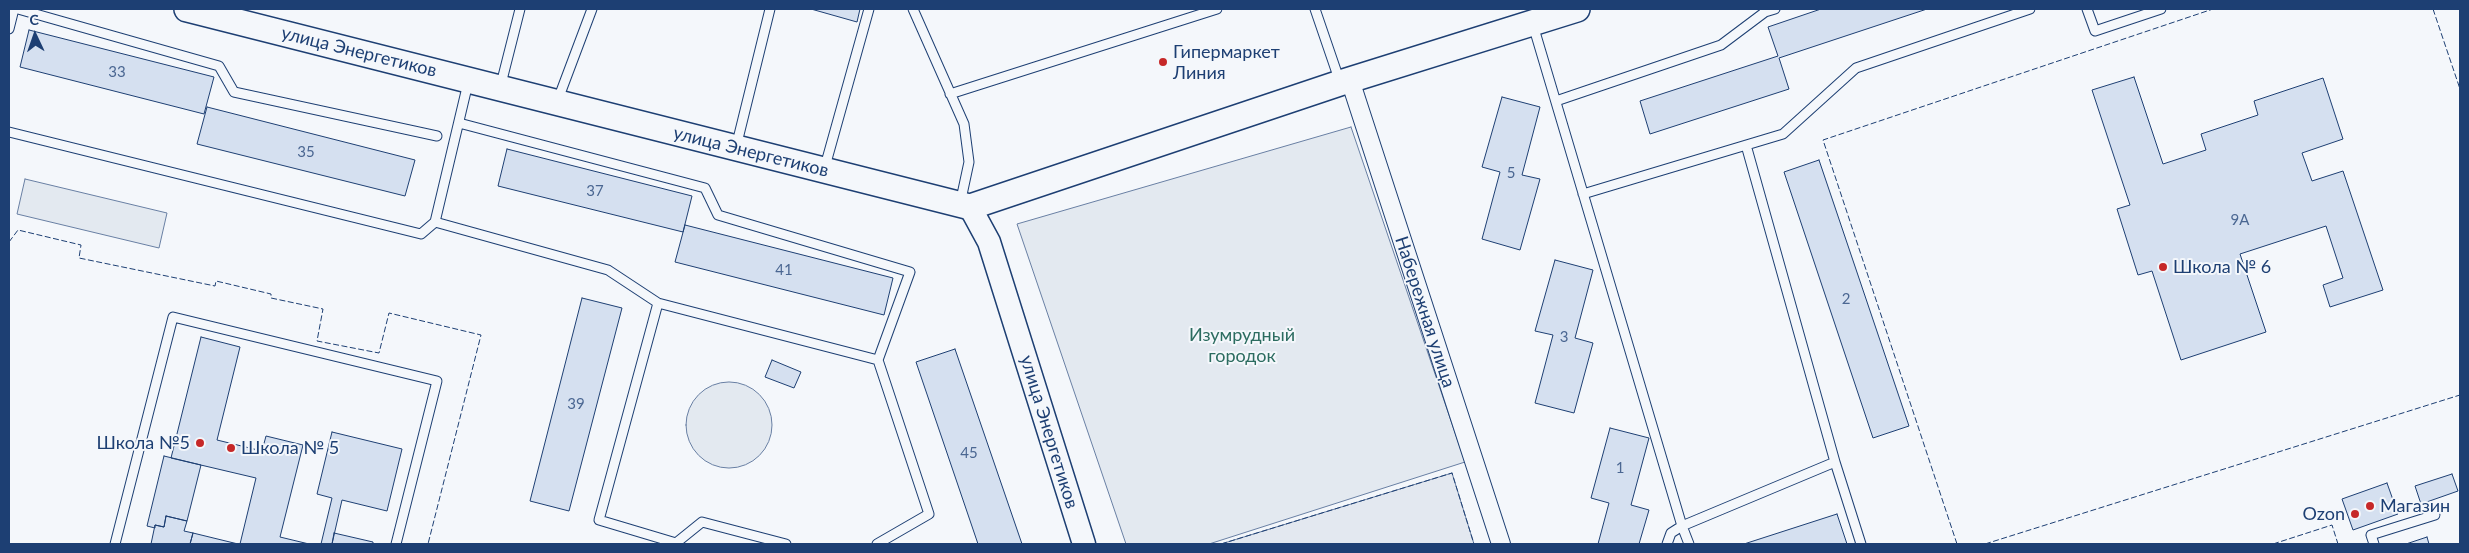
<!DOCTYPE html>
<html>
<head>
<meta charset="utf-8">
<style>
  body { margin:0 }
  #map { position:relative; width:2469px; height:553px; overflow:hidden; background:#f4f7fb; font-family:Lato,sans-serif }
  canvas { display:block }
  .frame { position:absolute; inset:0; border:10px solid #1d3f73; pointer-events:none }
  .north { position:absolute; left:10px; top:10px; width:50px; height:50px; -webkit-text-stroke:4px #f4f7fb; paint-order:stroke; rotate:357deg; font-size:14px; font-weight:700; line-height:20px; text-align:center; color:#1d3f73 }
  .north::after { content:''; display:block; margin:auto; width:18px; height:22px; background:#1d3f73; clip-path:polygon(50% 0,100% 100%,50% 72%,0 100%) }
</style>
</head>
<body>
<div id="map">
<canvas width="2469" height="553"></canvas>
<div class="frame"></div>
<div class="north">С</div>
</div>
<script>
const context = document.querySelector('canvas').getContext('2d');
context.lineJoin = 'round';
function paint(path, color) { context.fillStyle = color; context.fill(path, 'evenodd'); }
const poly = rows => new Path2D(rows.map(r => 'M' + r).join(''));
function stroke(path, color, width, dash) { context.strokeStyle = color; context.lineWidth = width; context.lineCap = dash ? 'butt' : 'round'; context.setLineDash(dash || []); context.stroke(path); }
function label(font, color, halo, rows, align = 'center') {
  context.font = font + ' Lato,sans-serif'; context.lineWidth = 4; context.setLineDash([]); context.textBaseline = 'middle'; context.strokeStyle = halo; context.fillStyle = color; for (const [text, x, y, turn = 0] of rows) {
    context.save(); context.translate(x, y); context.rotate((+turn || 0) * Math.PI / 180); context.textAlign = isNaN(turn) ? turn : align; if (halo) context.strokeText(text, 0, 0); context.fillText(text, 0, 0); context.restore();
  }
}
const green = poly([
  [1351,127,1465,462,1209,544,1126,544,1017,224,1351,127],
  [25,179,167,213,159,248,17,214,25,179],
  '686 425a43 43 0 1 1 86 0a43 43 0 1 1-86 0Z'
]);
paint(green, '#e3e9f0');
stroke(green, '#687fa3', 1);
const parking = poly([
  [1452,473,1474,544,1221,544,1452,473]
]);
paint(parking, '#e3e8f0');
stroke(parking, '#687fa3', 1);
const building = poly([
  [811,9,860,9,857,22,811,9],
  [1821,9,1927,9,1779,58,1789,89,1650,134,1640,101,1778,56,1768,27,1821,9],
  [29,30,214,77,204,114,20,67,29,30],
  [2134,77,2163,164,2206,150,2201,134,2258,115,2254,101,2323,78,2343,139,2302,153,2312,181,2343,171,2383,290,2330,307,2323,285,2343,278,2326,226,2240,254,2266,332,2181,360,2152,271,2138,275,2117,209,2130,205,2092,90,2134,77],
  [1502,97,1540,107,1522,175,1540,179,1520,250,1482,239,1500,172,1482,167,1502,97],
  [207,107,415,160,405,196,197,144,207,107],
  [507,149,692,196,683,232,498,186,507,149],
  [1819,160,1909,426,1873,438,1784,172,1819,160],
  [685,225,893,278,884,315,675,262,685,225],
  [1555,260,1593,270,1575,338,1593,343,1574,413,1535,403,1553,335,1535,331,1555,260],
  [582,298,622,308,569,511,530,501,582,298],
  [201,337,240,347,217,440,262,451,266,436,303,445,280,537,309,544,240,544,256,478,171,458,201,337],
  [955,349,1022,544,978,544,916,362,955,349],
  [772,360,801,372,794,388,765,377,772,360],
  [1610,428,1649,438,1631,505,1649,510,1639,544,1598,544,1609,503,1591,498,1610,428],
  [332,432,402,449,387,511,342,500,332,544,321,544,332,498,317,494,332,432],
  [164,456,201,465,187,521,166,516,164,527,155,525,155,528,147,526,164,456],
  [2452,474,2458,491,2421,504,2415,486,2452,474],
  [2387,483,2398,514,2353,530,2342,499,2387,483],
  [1837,514,1847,544,1744,544,1837,514],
  [166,516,187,521,184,531,193,533,190,544,151,544,155,525,164,527,166,516],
  [193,533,238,544,190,544,193,533],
  [334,533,373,542,373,544,332,544,334,533],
  [2427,537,2429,544,2406,544,2427,537]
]);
paint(building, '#d5e0f0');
stroke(building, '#1d3f73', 1);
const service = poly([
  [18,9,219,66,234,92,437,136],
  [913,9,964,124,969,162,960,204],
  [1315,9,1340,82],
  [2087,9,2095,31,2161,9],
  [1533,25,1682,526,1671,533,1667,544],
  [9,29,14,9],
  [468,83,435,222,608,270,658,303,878,360,929,514,877,544],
  [500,88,520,9],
  [950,94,1217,9],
  [1556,101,1721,45,1765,12,1775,9],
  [557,102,592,9],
  [459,123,705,188,718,215,910,272,878,360],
  [9,132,421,234,435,222],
  [1746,145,1835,462],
  [736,147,770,9],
  [824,170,869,9],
  [1583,194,1783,134,1856,68,2030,9],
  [658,303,599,520,676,543,702,522,786,544],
  [115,544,173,317,437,381,396,544],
  [1689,544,1682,526,1835,462,1861,544],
  [2374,544,2371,535,2435,515]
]);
const minor = poly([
  [1350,80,1501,544]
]);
const tertiary = poly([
  [970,207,989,242,1084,544]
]);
const secondary = poly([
  [187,9,970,207,1340,83,1577,9]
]);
stroke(service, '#1d3f73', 11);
stroke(minor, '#1d3f73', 20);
stroke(tertiary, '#1d3f73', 25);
stroke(secondary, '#1d3f73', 28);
stroke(service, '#f4f7fb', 9);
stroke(minor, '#f4f7fb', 18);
stroke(tertiary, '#f4f7fb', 22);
stroke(secondary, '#f4f7fb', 25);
stroke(poly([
  [2433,9,2460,89],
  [9,242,18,230,81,245,79,258,215,286,216,281,271,294,271,298,323,309,317,341,379,353,389,313,481,335,428,544],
  [1221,544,1452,473,1474,544],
  [1957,544,1823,140,2213,9],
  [1985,544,2460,395],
  [2273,544,2332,525,2338,544]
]), '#1d3f73', 1, [6, 2.5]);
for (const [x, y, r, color] of [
  [1163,62,5,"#c62828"],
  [2163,267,5,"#c62828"],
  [200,443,5,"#c62828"],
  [231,448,5,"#c62828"],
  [2370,506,5,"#c62828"],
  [2355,514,5,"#c62828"]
]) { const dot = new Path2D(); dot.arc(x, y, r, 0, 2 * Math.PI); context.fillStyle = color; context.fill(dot); stroke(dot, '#f4f7fb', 2); }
label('15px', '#4b6792', null, [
  ["33",117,72],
  ["35",306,152],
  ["5",1511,173],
  ["37",595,191],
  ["9А",2240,220],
  ["41",784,270],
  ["2",1846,299],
  ["3",1564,337],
  ["39",576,404],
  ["45",969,453],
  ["1",1620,468]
]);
label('18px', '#1d3f73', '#f4f7fb', [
  ["улица Энергетиков",359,52,14],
  ["улица Энергетиков",751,152,14],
  ["Набережная улица",1425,312,72],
  ["улица Энергетиков",1049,432,73]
]);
label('18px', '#1d3f73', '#f4f7fb', [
  ["Гипермаркет",1173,52],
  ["Линия",1173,73],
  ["Школа № 6",2173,267],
  ["Школа №5",190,443,"right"],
  ["Школа № 5",241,448],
  ["Магазин",2380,506],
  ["Ozon",2345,514,"right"]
], 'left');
label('18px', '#2c6c60', '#f4f7fb', [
  ["Изумрудный",1242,335],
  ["городок",1242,356]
]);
</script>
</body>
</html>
